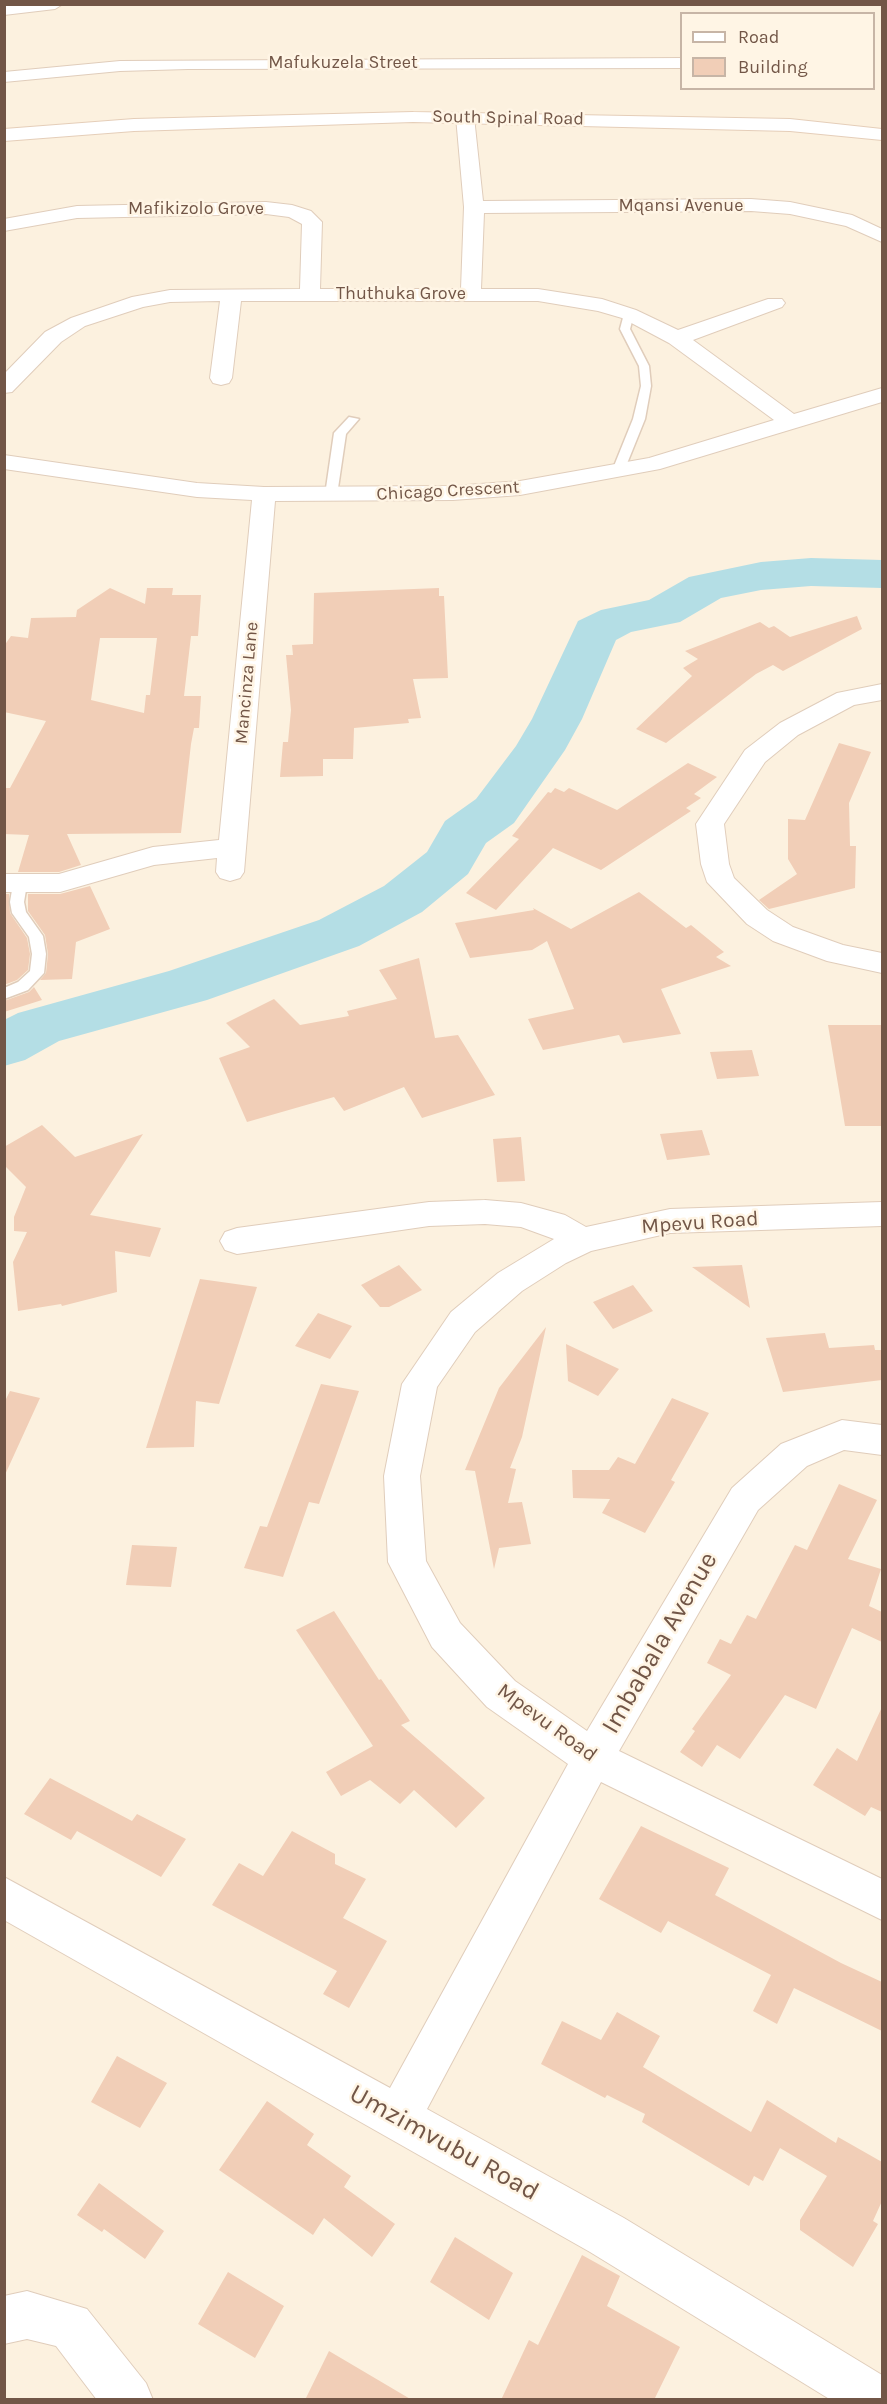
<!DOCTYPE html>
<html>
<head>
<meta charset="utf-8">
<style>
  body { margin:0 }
  #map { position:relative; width:887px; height:2404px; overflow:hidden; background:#fcf1df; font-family:Karla,sans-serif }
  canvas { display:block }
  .frame { position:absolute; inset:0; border:6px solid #725647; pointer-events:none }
  .legend { position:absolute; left:680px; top:12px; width:195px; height:78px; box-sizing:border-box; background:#fff5e5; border:2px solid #c7b5a6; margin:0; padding:8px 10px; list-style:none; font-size:18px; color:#725647 }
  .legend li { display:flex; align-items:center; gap:12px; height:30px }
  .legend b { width:30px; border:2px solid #c7b5a6 }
</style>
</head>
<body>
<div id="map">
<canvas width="887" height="2404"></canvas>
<div class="frame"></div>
<ul class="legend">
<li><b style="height:8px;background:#fff"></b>Road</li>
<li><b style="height:16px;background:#f1ceb7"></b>Building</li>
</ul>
</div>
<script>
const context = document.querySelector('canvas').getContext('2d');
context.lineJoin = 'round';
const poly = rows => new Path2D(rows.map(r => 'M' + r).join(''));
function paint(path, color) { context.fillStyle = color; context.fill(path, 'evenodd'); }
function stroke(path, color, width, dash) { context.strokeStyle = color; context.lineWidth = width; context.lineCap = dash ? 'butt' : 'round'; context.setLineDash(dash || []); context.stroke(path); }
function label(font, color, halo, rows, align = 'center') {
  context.font = font + ' Karla,sans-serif'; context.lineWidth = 5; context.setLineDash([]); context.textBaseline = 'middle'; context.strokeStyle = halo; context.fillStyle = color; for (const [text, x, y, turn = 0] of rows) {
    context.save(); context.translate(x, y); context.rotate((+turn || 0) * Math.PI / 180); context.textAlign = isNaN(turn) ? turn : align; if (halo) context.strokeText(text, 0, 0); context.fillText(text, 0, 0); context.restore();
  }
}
paint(poly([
  [811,558,882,560,882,588,811,586,761,590,721,598,680,622,631,632,616,640,582,719,565,750,514,823,486,843,468,874,422,912,359,946,207,1000,59,1041,25,1060,4,1066,4,1020,18,1013,169,971,319,920,384,886,427,852,445,821,476,799,516,746,532,719,578,621,601,610,649,600,689,577,761,562,811,558]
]), '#b4dee5');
paint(poly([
  [110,588,145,604,147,588,173,588,172,595,201,595,198,636,191,636,184,696,201,696,199,728,194,728,191,744,181,833,67,834,81,865,59,872,18,872,29,835,4,834,4,788,10,788,46,721,4,712,4,646,11,636,28,638,31,618,76,617,77,610],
  [100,638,157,638,150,695,146,695,144,713,91,700],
  [439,588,439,596,444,596,448,678,413,679,421,718,408,719,409,723,354,728,353,759,323,759,323,776,280,777,283,742,288,742,291,710,286,655,293,655,292,645,313,644,314,593],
  [857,616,862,629,783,671,773,665,756,674,666,743,636,729,692,676,683,668,698,659,685,651,760,622,769,628,774,626,790,637],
  [839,743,871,752,849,803,850,846,856,846,855,888,769,909,759,900,797,874,788,859,788,819,805,820],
  [688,763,717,777,694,794,701,798,686,808,691,811,601,870,553,848,496,910,466,893,519,839,512,836,548,792,551,793,555,788,564,792,569,788,617,810],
  [90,886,110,929,76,942,72,979,40,980,46,973,48,954,45,935,28,911,28,894,60,894],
  [639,892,686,928,691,925,724,952,716,957,731,966,661,989,681,1034,623,1043,619,1035,543,1050,528,1019,574,1009,547,941,532,950,470,958,455,923,534,910,533,908,571,929],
  [4,894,9,894,10,913,27,938,30,954,28,970,17,980,4,985],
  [419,958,435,1038,458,1035,495,1095,422,1118,404,1087,344,1111,334,1097,247,1122,219,1058,250,1047,226,1023,274,999,300,1025,349,1016,347,1011,397,999,379,970],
  [34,987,42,1000,4,1012,4,1001,29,992],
  [828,1025,882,1025,882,1126,845,1126],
  [752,1050,759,1076,717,1079,710,1052],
  [42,1125,75,1157,143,1134,90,1215,161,1228,150,1257,115,1251,117,1292,62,1306,61,1304,18,1311,13,1262,27,1232,14,1231,14,1217,26,1187,4,1165,4,1147],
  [702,1130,710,1155,667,1160,660,1134],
  [521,1137,525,1181,497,1182,493,1139],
  [399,1265,422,1290,389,1307,380,1307,361,1285],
  [742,1265,750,1308,692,1267],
  [200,1279,257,1287,219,1404,196,1401,194,1447,146,1448],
  [633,1285,653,1311,613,1329,593,1302],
  [318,1313,352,1326,330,1359,295,1346],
  [546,1327,522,1437,510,1468,516,1469,508,1503,522,1502,531,1544,499,1548,494,1569,475,1471,465,1470,499,1388],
  [825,1333,829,1348,874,1345,875,1350,882,1350,882,1380,783,1392,766,1338],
  [566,1344,619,1369,598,1396,568,1381],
  [321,1384,359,1391,319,1504,309,1502,283,1577,244,1568,260,1526,267,1527],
  [10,1391,40,1398,4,1477,4,1403],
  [672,1398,709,1413,671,1480,675,1482,645,1533,602,1513,610,1499,573,1498,572,1470,609,1470,618,1457,635,1464],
  [839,1484,877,1500,848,1559,881,1569,869,1606,882,1612,882,1642,852,1628,816,1709,785,1695,740,1759,717,1745,702,1767,680,1752,695,1731,692,1729,731,1675,707,1663,720,1639,731,1644,747,1615,756,1619,795,1545,807,1550],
  [132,1545,177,1547,171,1587,126,1585],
  [334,1611,379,1680,381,1679,410,1721,401,1725,485,1798,456,1828,414,1790,400,1804,370,1780,341,1796,326,1772,373,1746,296,1630],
  [882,1707,882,1812,871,1807,865,1816,813,1785,837,1748,857,1761],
  [50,1778,132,1821,137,1814,186,1839,161,1877,77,1831,71,1840,24,1814],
  [641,1826,729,1868,715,1895,841,1963,882,1982,882,2031,794,1988,777,2024,753,2011,771,1975,668,1921,661,1933,599,1899],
  [292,1831,335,1854,335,1864,366,1879,343,1918,387,1941,349,2008,323,1994,337,1971,212,1905,239,1863,263,1876],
  [617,2012,660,2036,643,2067,751,2132,767,2100,836,2143,838,2137,882,2162,882,2201,873,2221,878,2224,853,2267,800,2230,800,2220,827,2176,780,2148,763,2181,754,2176,749,2186,642,2122,645,2114,607,2095,605,2098,541,2064,562,2021,601,2040],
  [117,2056,167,2083,140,2128,91,2102],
  [267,2101,314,2134,307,2145,351,2176,344,2187,395,2224,372,2257,324,2218,313,2235,219,2170],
  [99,2183,164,2231,145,2259,104,2229,102,2232,77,2215],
  [455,2237,513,2273,489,2320,430,2282],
  [582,2255,620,2276,607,2306,680,2347,654,2400,501,2400,529,2340,538,2345],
  [228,2272,284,2306,255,2358,198,2324],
  [329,2351,412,2400,305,2400]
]), '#f1ceb7');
const lane = poly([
  [629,311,634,314,630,329,649,366,651,386,645,419,624,471,618,474,612,471,633,419,641,386,639,366,620,329,624,314,629,311],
  [349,417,359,419,346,434,337,495,331,499,325,495,334,433,349,417],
  [20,879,27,884,24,902,26,912,43,936,46,954,44,973,28,990,4,999,4,988,18,982,30,971,32,954,29,937,12,913,10,902,13,884,20,879]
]);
const street = poly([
  [63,4,55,9,4,15,4,5,63,4],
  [682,58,682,68,188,69,120,71,4,82,4,72,120,61,682,58],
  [465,112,474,117,483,201,751,199,790,202,852,215,882,229,882,242,846,226,790,214,751,211,484,213,481,289,538,289,602,299,636,310,678,330,768,299,782,299,785,303,782,307,693,340,794,414,882,388,882,402,660,469,520,495,453,500,275,501,244,872,240,878,230,881,220,878,216,872,217,858,154,865,60,892,4,892,4,874,59,874,153,847,219,840,252,500,197,497,4,469,4,455,197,483,264,487,453,486,520,481,649,458,774,420,669,343,622,318,598,311,538,301,241,301,232,378,229,383,221,385,213,383,210,378,220,301,170,302,143,307,85,326,61,342,12,392,4,393,4,374,45,332,71,318,132,297,170,290,300,289,302,224,289,217,266,214,77,218,4,231,4,219,77,206,266,202,292,205,311,211,322,222,320,289,461,289,464,207,456,117,465,112],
  [882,684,882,700,854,705,798,735,765,762,724,824,729,864,734,878,767,910,793,927,843,945,882,953,882,973,827,961,773,941,747,924,707,882,701,864,696,824,745,750,780,723,837,693,882,684],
  [485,1200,521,1203,565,1215,586,1227,670,1209,882,1202,882,1226,670,1233,591,1251,566,1263,522,1291,475,1332,437,1387,420,1476,426,1561,460,1623,515,1681,587,1731,732,1488,781,1444,842,1420,882,1425,882,1455,844,1450,807,1466,758,1510,619,1751,882,1879,882,1920,601,1782,427,2109,624,2218,882,2375,882,2400,831,2400,590,2252,4,1920,4,1877,390,2088,568,1764,487,1707,432,1647,388,1562,384,1476,402,1384,451,1312,498,1273,554,1239,521,1227,485,1224,429,1226,237,1254,225,1250,220,1241,225,1232,237,1228,429,1202,485,1200],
  [27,2291,87,2309,146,2383,153,2400,97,2400,56,2346,27,2339,4,2344,4,2296,27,2291]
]);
const secondary = poly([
  [413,112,790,119,882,129,882,140,790,131,413,122,134,131,4,141,4,129,134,119,413,112]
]);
stroke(lane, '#e0cdbb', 3);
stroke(street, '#e0cdbb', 2);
stroke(secondary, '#e5ceb9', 2);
paint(lane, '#fff');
paint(street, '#fff');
paint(secondary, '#fff');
label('18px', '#725647', '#fff5e5', [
  ["Mafukuzela Street",343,63],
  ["South Spinal Road",508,118,1],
  ["Mqansi Avenue",681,206],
  ["Mafikizolo Grove",196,209],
  ["Thuthuka Grove",401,294],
  ["Chicago Crescent",448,491,-3],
  ["Mancinza Lane",247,683,-85]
]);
label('21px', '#725647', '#fff5e5', [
  ["Mpevu Road",700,1223,-4],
  ["Mpevu Road",547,1723,36]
]);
label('26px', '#725647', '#fff5e5', [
  ["Imbabala Avenue",660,1643,-60],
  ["Umzimvubu Road",444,2143,29]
]);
</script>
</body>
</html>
